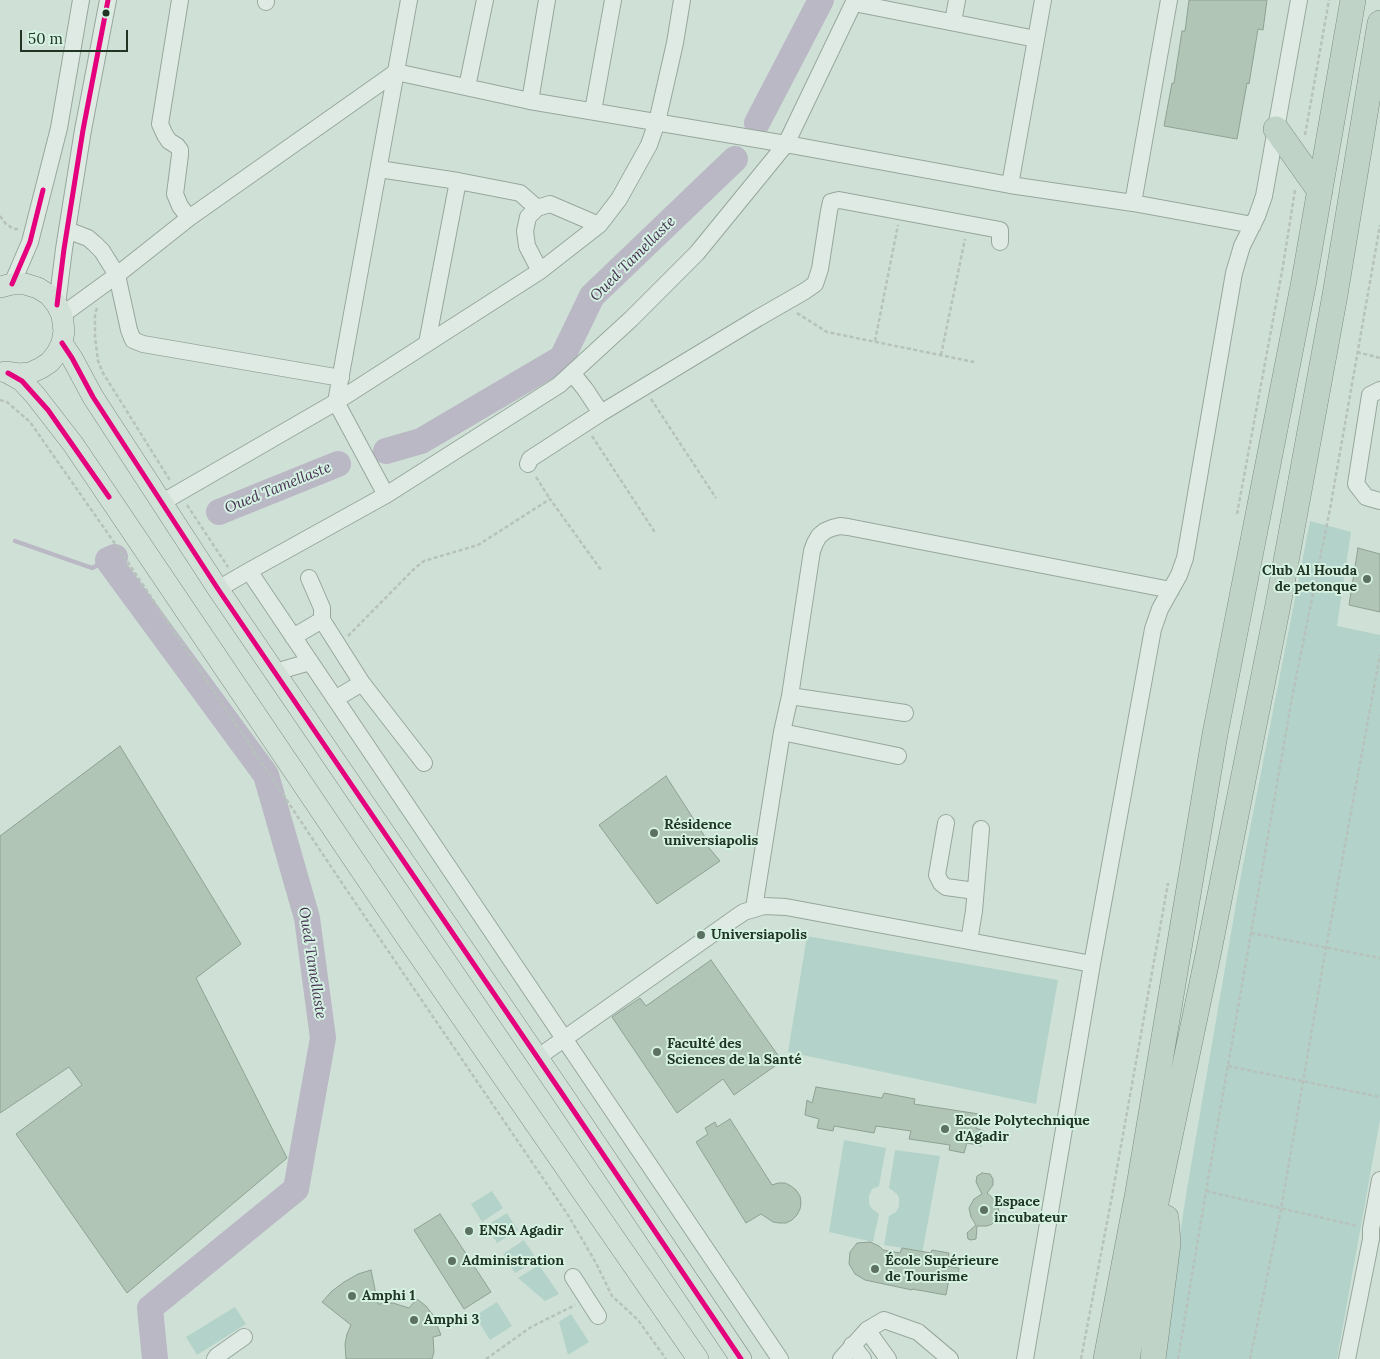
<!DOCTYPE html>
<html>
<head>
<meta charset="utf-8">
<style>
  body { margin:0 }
  #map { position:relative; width:1380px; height:1359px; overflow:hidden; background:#cfe1d6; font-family:Lora,serif }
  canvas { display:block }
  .scale { position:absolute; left:20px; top:30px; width:108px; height:22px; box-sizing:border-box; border:2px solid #203524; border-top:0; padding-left:6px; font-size:15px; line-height:18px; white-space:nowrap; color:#203524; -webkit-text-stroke:4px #d5f1e2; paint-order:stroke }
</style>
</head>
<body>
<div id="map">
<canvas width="1380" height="1359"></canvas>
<div class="scale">50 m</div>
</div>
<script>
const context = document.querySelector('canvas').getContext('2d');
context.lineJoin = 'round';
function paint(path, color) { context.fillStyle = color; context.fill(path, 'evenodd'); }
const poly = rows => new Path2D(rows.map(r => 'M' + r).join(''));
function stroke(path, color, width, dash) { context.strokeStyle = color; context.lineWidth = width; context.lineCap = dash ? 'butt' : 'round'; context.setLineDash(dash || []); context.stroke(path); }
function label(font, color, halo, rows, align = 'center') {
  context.font = font + ' Lora,serif'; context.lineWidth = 4; context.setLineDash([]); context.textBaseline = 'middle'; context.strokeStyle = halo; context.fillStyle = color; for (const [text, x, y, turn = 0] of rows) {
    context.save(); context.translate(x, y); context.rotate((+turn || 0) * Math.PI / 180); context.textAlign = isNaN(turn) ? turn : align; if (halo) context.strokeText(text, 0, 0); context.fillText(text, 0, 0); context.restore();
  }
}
paint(poly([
  [1310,521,1351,532,1337,626,1380,635,1380,1120,1337,1359,1160,1359,1187,1189,1241,875],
  [807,936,1058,980,1036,1104,788,1052],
  [844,1140,886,1148,879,1186,872,1189,869,1196,869,1203,871,1208,879,1214,873,1242,829,1232],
  [895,1150,940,1156,922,1254,922,1251,884,1245,889,1216,896,1212,899,1206,899,1198,897,1194,889,1188],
  [492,1191,503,1208,482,1222,471,1204],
  [507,1213,518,1230,497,1243,486,1226],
  [524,1240,537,1260,515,1273,503,1254],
  [539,1265,559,1294,545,1301,518,1278],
  [497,1302,512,1326,490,1340,475,1316],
  [235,1307,246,1324,197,1355,186,1337],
  [571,1314,589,1342,568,1355,559,1322]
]), '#b3d2c9');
stroke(poly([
  [15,541,92,568,108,560]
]), '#bab8c4', 4.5);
stroke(poly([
  [757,123,821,0],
  [386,451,421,441,562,358,592,296,735,159],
  [219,512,338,464],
  [115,557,108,560,266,775,307,918,323,1038,296,1189,150,1308,155,1359]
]), '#bab8c4', 26);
const building = poly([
  [1189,0,1267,0,1263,30,1258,29,1249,84,1247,83,1237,139,1164,126,1172,83,1174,83,1182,31,1185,31,1189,0],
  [1358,548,1380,554,1380,612,1349,605,1358,548],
  [120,746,241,944,196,978,287,1158,127,1293,16,1134,82,1085,69,1067,0,1113,0,836,120,746],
  [666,776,707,840,705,843,720,861,657,904,599,825,666,776],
  [711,960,782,1061,734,1095,723,1079,677,1113,612,1017,640,998,646,1006,711,960],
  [816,1087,882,1098,884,1093,915,1099,914,1104,979,1114,976,1128,984,1131,981,1146,967,1143,964,1153,949,1150,950,1145,909,1139,911,1131,876,1126,874,1133,834,1126,833,1131,817,1128,819,1119,805,1115,807,1100,812,1103,816,1087],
  [730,1119,772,1185,778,1183,785,1183,791,1186,796,1190,800,1196,801,1203,800,1209,797,1215,792,1220,786,1223,779,1223,773,1222,761,1214,746,1223,696,1142,708,1134,705,1128,715,1122,717,1127,730,1119],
  [982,1173,990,1174,993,1179,993,1185,987,1193,997,1202,999,1212,996,1221,992,1224,987,1226,977,1226,976,1239,971,1240,968,1239,967,1233,976,1225,971,1217,969,1208,974,1199,982,1194,976,1182,977,1176,982,1173],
  [440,1214,491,1292,464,1309,414,1230,440,1214],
  [870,1242,879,1246,883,1250,900,1253,902,1248,931,1253,932,1250,949,1253,947,1266,959,1268,958,1280,949,1279,946,1295,912,1289,912,1290,865,1280,855,1274,849,1264,850,1252,857,1243,870,1242],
  [371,1270,378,1304,393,1303,409,1308,417,1299,426,1306,433,1315,441,1335,433,1337,434,1352,432,1359,346,1359,345,1344,347,1334,351,1325,322,1302,332,1291,344,1282,358,1274,371,1270]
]);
paint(building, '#b0c5b5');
stroke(building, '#8ea192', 1);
const minor = poly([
  [180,0,160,124,165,135,169,141,177,146,180,150,180,155,175,194,180,206,189,218],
  [266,2,266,0],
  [854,3,1036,39],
  [953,22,957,0],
  [467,87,485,0],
  [530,101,547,0],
  [593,111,613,0],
  [379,169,458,181,520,193,537,208],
  [1010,185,1043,0],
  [1133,203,1169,0],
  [67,230,88,238,95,244,102,251,117,275,129,330,133,340,143,344,341,378],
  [540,271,527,246,525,231,528,217,537,208,550,204,599,225],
  [12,284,30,242,59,128,81,0],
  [57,305,64,249,83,130,108,0],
  [62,315,117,275,189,218,396,72,530,101,786,144,1010,185,1133,203,1253,225],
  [427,343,458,181],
  [572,373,585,389,601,413,758,318,805,291,815,284,820,269,829,211,831,202,839,200,1000,230,1000,242],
  [1380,390,1370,395,1356,484,1366,497,1380,501],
  [528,464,530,459,601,413],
  [386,495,336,402,409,0],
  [161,503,336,402,540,271,599,225,619,199,649,145,657,122,675,43,682,0],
  [249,571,780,1359],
  [309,578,322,608,322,620,362,683,335,699],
  [218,589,249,571,386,495,559,385,631,319,697,253,786,144,855,0],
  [293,637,322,620],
  [275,672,310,662],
  [362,683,424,763],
  [790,696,905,713],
  [782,732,898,756],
  [946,823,937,875,941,883,946,887,975,891],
  [754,908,782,732,790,696,812,551,815,543,819,536,825,531,832,528,840,526,848,527,1171,590],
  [969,941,974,911,981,829],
  [537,1058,735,918,744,912,764,906,786,907,1092,964],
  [573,1277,598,1316],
  [867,1330,888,1359],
  [852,1345,863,1359],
  [215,1359,217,1356,244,1337],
  [841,1359,867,1330,884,1320,918,1332,950,1359],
  [1025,1359,1092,964,1153,629,1160,609,1179,575,1185,558,1234,273,1242,246,1257,216,1264,196,1299,0],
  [1347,1359,1371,1239,1371,1229,1380,1180]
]);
const major = poly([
  [0,287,12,284,25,284,38,288,49,295,57,305,62,315,64,331,62,343,57,353,50,362,41,368,30,373,19,374,5,372],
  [62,343,72,358,93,397,218,589,561,1092,741,1359],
  [8,373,22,381,35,395,73,444,400,928,698,1359]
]);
const highway = poly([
  [1276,129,1320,191],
  [1106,1359,1138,1192,1215,734,1304,281,1353,0],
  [1127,1359,1154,1212,1208,955,1278,605,1335,295,1380,23],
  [1153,1359,1168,1243,1166,1218,1154,1212]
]);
stroke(minor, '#97a79c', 18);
stroke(major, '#7e8c82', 22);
stroke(highway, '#7e8c82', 26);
stroke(poly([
  [1305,135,1329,0],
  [0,216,6,224,14,229,19,229],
  [97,308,95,314,95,337,98,361,103,373,171,482],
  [797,313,827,332,974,362],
  [875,341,898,225],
  [1357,352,1380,358],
  [941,355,965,239],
  [651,399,716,498],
  [0,400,7,402,30,422,125,558,346,889,568,1215,596,1263,612,1296,638,1320,666,1359],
  [592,436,656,534],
  [536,477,550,499],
  [187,505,228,567],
  [1237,514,1283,266,1295,190],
  [348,636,414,569,424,561,478,545,550,499,601,570],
  [1251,933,1380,958],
  [1228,1066,1380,1097],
  [1206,1191,1358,1226],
  [486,1359,531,1327,575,1305],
  [1081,1359,1112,1196,1168,883],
  [1178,1359,1206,1191,1292,698,1330,509,1380,225],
  [1250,1359,1281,1209,1326,948,1380,655]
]), '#b6c2bb', 2.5, [4, 2.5]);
stroke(minor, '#dfeae4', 16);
stroke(major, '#d2e1d8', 21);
stroke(highway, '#bfd4c7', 25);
stroke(poly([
  [12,284,30,242,43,190],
  [57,305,64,249,83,130,108,0],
  [62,343,72,358,93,397,218,589,561,1092,741,1359],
  [8,373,22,381,48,410,109,497]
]), '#e5007d', 5);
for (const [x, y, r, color] of [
  [106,13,4.5,"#203524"],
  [1367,579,5,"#5d7162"],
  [654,833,5,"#5d7162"],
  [701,935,5,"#5d7162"],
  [657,1052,5,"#5d7162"],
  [945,1129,5,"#5d7162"],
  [984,1210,5,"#5d7162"],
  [469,1231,5,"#5d7162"],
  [452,1261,5,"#5d7162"],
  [875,1269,5,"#5d7162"],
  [352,1296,5,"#5d7162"],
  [414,1320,5,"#5d7162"]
]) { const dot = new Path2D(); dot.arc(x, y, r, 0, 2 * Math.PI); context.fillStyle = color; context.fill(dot); stroke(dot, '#d5f1e2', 2); }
label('bold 14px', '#203524', '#d5f1e2', [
  ["Club Al Houda",1357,571,"right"],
  ["de petonque",1357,587,"right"],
  ["Résidence",664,825],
  ["universiapolis",664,841],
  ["Universiapolis",711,935],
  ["Faculté des",667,1044],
  ["Sciences de la Santé",667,1060],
  ["Ecole Polytechnique",955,1121],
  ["d'Agadir",955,1137],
  ["Espace",994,1202],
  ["incubateur",994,1218],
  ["ENSA Agadir",479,1231],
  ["Administration",462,1261],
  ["École Supérieure",885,1261],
  ["de Tourisme",885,1277],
  ["Amphi 1",362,1296],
  ["Amphi 3",424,1320]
], 'left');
label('italic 15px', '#473153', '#d5f1e2', [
  ["Oued Tamellaste",633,259,-45],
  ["Oued Tamellaste",278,488,-22],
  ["Oued Tamellaste",312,963,81]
]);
</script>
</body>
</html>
